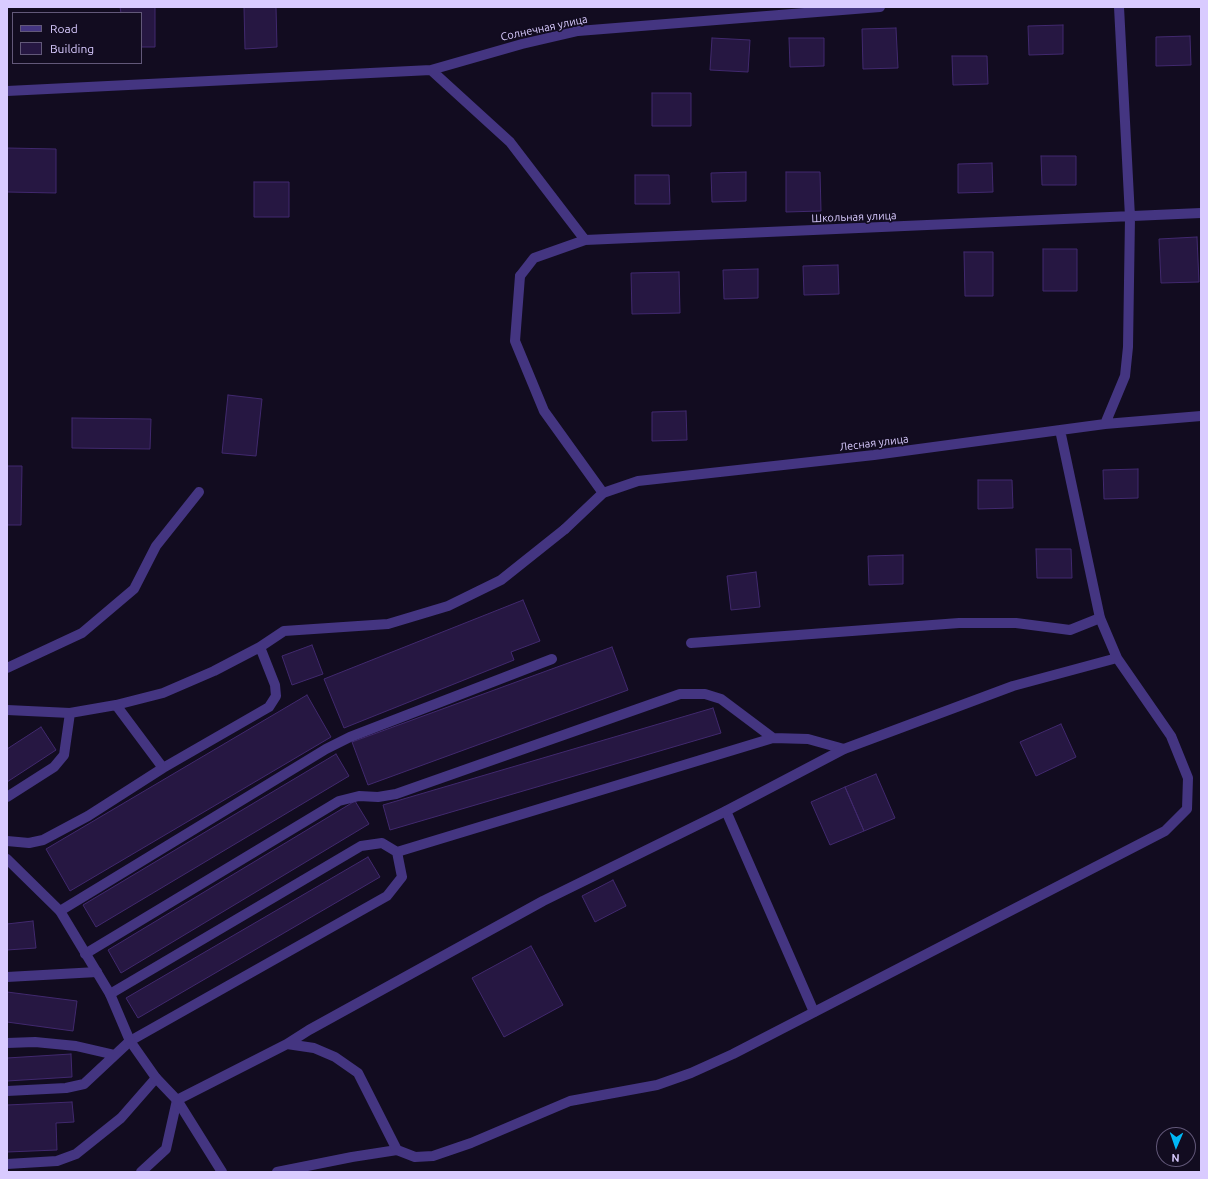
<!DOCTYPE html>
<html>
<head>
<meta charset="utf-8">
<style>
  body { margin:0 }
  #map { position:relative; width:1208px; height:1179px; overflow:hidden; background:#120c20; font-family:Ubuntu,sans-serif }
  canvas { display:block }
  .frame { position:absolute; inset:0; border:8px solid #d9cbff; pointer-events:none }
  .legend { position:absolute; left:12px; top:12px; width:130px; height:52px; box-sizing:border-box; background:#120c20; border:1px solid #625879; margin:0; padding:5px 7px; list-style:none; font-size:12px; color:#d9cbff }
  .legend li { display:flex; align-items:center; gap:8px; height:20px }
  .legend b { width:20px; border:1px solid #625879 }
  .north { position:absolute; left:1156px; top:1127px; width:40px; height:40px; box-sizing:border-box; background:#120c20; border:1px solid #625879; border-radius:50%; rotate:182deg; font-size:11px; font-weight:700; line-height:16px; text-align:center; color:#d9cbff }
  .north::after { content:''; display:block; margin:auto; width:14px; height:18px; background:#00b8f6; clip-path:polygon(50% 0,100% 100%,50% 72%,0 100%) }
</style>
</head>
<body>
<div id="map">
<canvas width="1208" height="1179"></canvas>
<div class="frame"></div>
<ul class="legend">
<li><b style="height:5px;background:#443581"></b>Road</li>
<li><b style="height:11px;background:#261742"></b>Building</li>
</ul>
<div class="north">N</div>
</div>
<script>
const context = document.querySelector('canvas').getContext('2d');
context.lineJoin = 'round';
function paint(path, color) { context.fillStyle = color; context.fill(path, 'evenodd'); }
const poly = rows => new Path2D(rows.map(r => 'M' + r).join(''));
function stroke(path, color, width, dash) { context.strokeStyle = color; context.lineWidth = width; context.lineCap = dash ? 'butt' : 'round'; context.setLineDash(dash || []); context.stroke(path); }
function label(font, color, halo, rows, align = 'center') {
  context.font = font + ' Ubuntu,sans-serif'; context.lineWidth = 3.5; context.setLineDash([]); context.textBaseline = 'middle'; context.strokeStyle = halo; context.fillStyle = color; for (const [text, x, y, turn = 0] of rows) {
    context.save(); context.translate(x, y); context.rotate((+turn || 0) * Math.PI / 180); context.textAlign = isNaN(turn) ? turn : align; if (halo) context.strokeText(text, 0, 0); context.fillText(text, 0, 0); context.restore();
  }
}
const building = poly([
  [120,7,155,7,155,47,141,47,141,13,121,13,120,7],
  [244,7,276,7,277,47,245,49,244,7],
  [1063,25,1063,54,1029,55,1028,26,1063,25],
  [896,28,898,68,863,69,862,29,896,28],
  [1190,36,1191,65,1156,66,1156,37,1190,36],
  [712,38,750,40,748,72,710,70,712,38],
  [789,38,824,38,824,66,790,67,789,38],
  [952,56,987,56,988,84,953,85,952,56],
  [652,93,691,93,691,126,652,126,652,93],
  [7,148,56,149,56,193,7,192,7,148],
  [1041,156,1076,156,1076,185,1042,185,1041,156],
  [992,163,993,192,958,193,958,164,992,163],
  [746,172,746,201,712,202,711,173,746,172],
  [786,172,820,172,821,211,786,212,786,172],
  [635,175,669,175,670,204,635,204,635,175],
  [254,182,289,182,289,217,254,217,254,182],
  [1197,237,1199,282,1161,283,1159,239,1197,237],
  [1043,249,1077,249,1077,291,1043,291,1043,249],
  [964,252,993,252,993,296,965,296,964,252],
  [838,265,839,294,804,295,803,266,838,265],
  [758,269,758,298,724,299,723,270,758,269],
  [679,272,680,313,632,314,631,273,679,272],
  [228,395,262,399,256,456,222,453,228,395],
  [686,411,687,440,652,441,652,412,686,411],
  [72,418,151,419,150,449,72,448,72,418],
  [7,466,22,466,21,525,7,525,7,466],
  [1138,469,1138,498,1104,499,1103,470,1138,469],
  [978,480,1012,480,1013,508,978,509,978,480],
  [1036,549,1071,549,1072,578,1037,578,1036,549],
  [903,555,903,584,869,585,868,556,903,555],
  [756,572,760,607,731,610,727,576,756,572],
  [523,600,540,641,511,652,514,660,344,728,324,679,523,600],
  [312,645,323,674,292,685,282,656,312,645],
  [612,647,628,690,368,785,352,742,612,647],
  [307,695,331,737,70,891,46,849,307,695],
  [713,708,721,733,390,830,383,805,713,708],
  [1061,724,1076,757,1036,776,1020,742,1061,724],
  [41,727,56,750,7,782,7,749,41,727],
  [336,754,349,776,96,927,83,905,336,754],
  [876,774,895,818,864,831,845,787,876,774],
  [845,787,864,831,830,845,811,802,845,787],
  [355,801,369,824,121,973,108,950,355,801],
  [368,857,380,877,138,1018,126,998,368,857],
  [613,880,626,906,595,922,582,896,613,880],
  [33,921,36,948,7,950,7,924,33,921],
  [531,946,563,1005,504,1037,472,978,531,946],
  [7,992,77,1001,73,1031,7,1022,7,992],
  [71,1054,72,1077,7,1081,7,1058,71,1054],
  [72,1102,74,1122,56,1123,57,1150,7,1152,7,1105,72,1102]
]);
paint(building, '#261742');
stroke(building, '#41296e', 1);
stroke(poly([
  [520,276,515,341,544,411,603,493],
  [691,643,959,623,1016,623,1070,630,1100,618],
  [7,668,82,633,134,589,156,546,199,492],
  [116,705,163,768],
  [7,710,70,713,116,705,163,693,214,671,260,647,284,631,388,624,448,606,501,580,565,529],
  [7,797,54,767,64,755,70,713],
  [726,811,814,1012],
  [7,841,29,843,43,840,88,816,163,768,269,707,276,696,275,685,260,647],
  [397,852,773,738,808,739,844,749],
  [60,911,326,749,350,737,552,659],
  [85,954,339,801,359,796,378,797,396,794,680,694,705,694,721,699,773,738],
  [7,977,97,972],
  [7,1043,35,1042,76,1046,115,1055],
  [7,1091,66,1088,84,1084,130,1041,387,896,402,877,397,852,382,843,361,846,110,994],
  [7,1164,57,1161,76,1154,121,1118,156,1078],
  [141,1172,166,1149,177,1100],
  [277,1172,352,1157,397,1150]
]), '#443581', 10);
stroke(poly([
  [431,70,510,142,585,240],
  [7,91,431,70,522,44,578,31,880,7],
  [520,276,534,258,585,240,1201,213],
  [1105,424,1125,376,1128,347,1130,217,1119,7],
  [565,529,603,493,638,481,874,455,1105,424,1201,416],
  [7,859,60,911,110,994,130,1041,156,1078,177,1100,222,1172],
  [287,1044,314,1048,335,1057,358,1073,397,1150,415,1157,433,1156,471,1143,570,1101,657,1085,691,1073,733,1054,1165,831,1187,809,1188,778,1171,736,1117,658,1100,618,1060,430],
  [177,1100,287,1044,309,1030,543,901,726,811,844,749,1013,686,1117,658]
]), '#443581', 10);
label('11px', '#d9cbff', '#120c20', [
  ["Солнечная улица",544,28,-12],
  ["Школьная улица",854,217,-2],
  ["Лесная улица",874,443,-7]
]);
</script>
</body>
</html>
